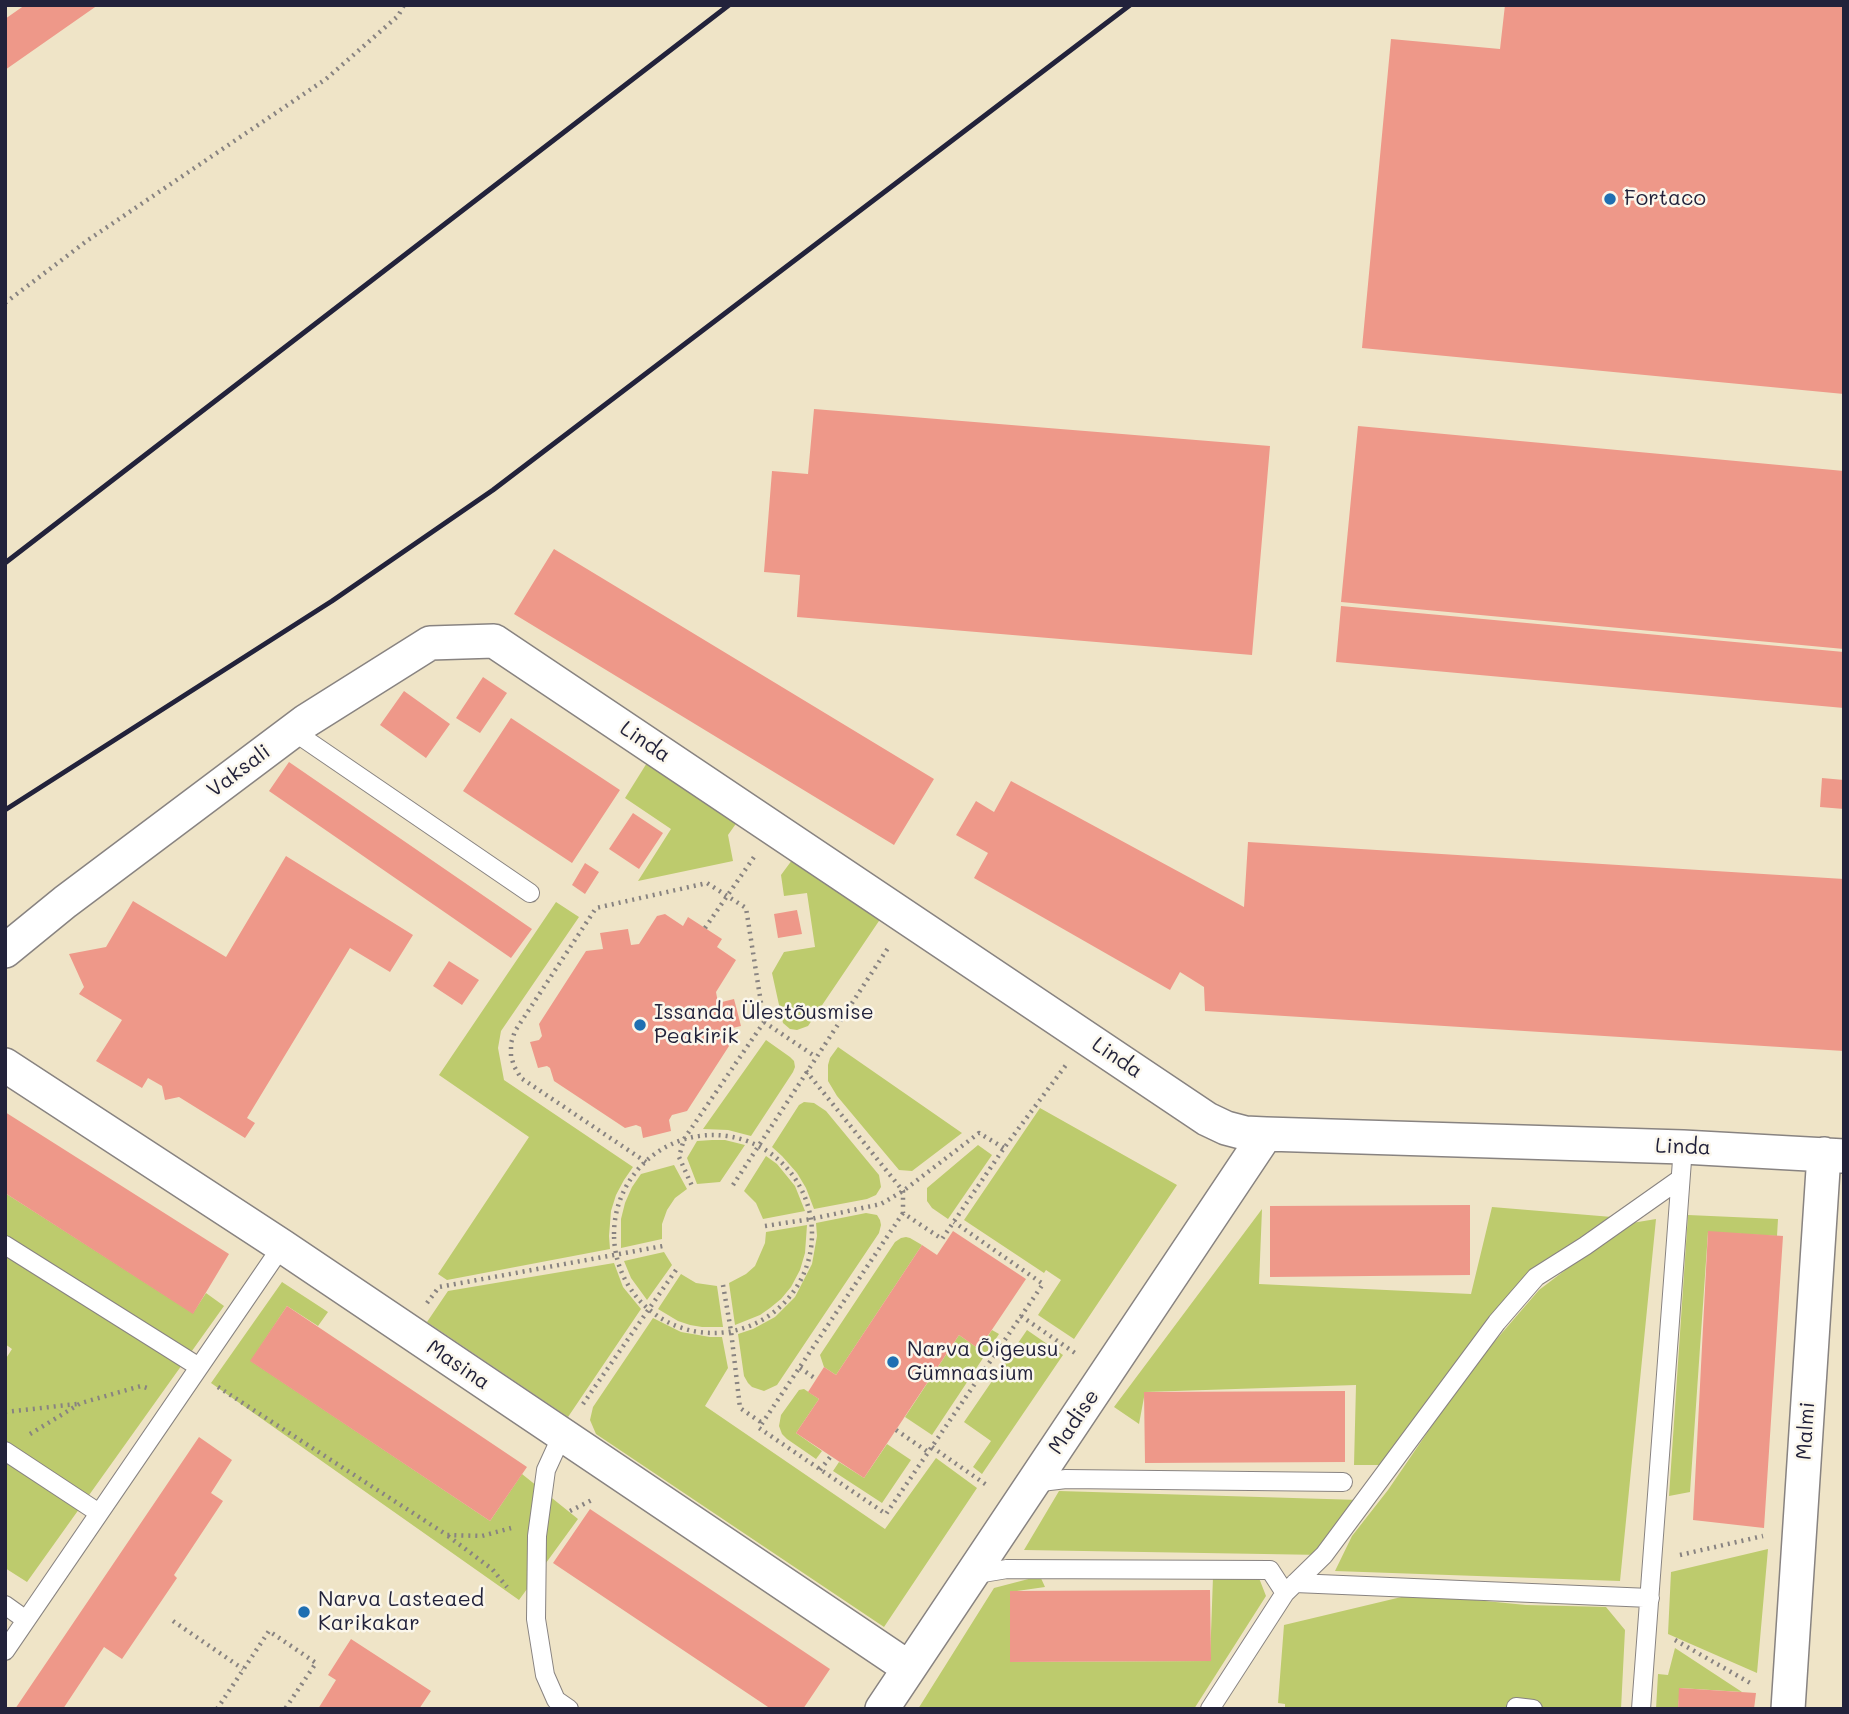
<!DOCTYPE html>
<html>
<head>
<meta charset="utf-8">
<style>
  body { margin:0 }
  #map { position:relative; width:1849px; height:1714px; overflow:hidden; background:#efe4c7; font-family:Mali,sans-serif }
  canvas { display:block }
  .frame { position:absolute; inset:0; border:7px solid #22223b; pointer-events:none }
</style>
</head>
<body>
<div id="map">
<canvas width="1849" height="1714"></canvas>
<div class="frame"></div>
</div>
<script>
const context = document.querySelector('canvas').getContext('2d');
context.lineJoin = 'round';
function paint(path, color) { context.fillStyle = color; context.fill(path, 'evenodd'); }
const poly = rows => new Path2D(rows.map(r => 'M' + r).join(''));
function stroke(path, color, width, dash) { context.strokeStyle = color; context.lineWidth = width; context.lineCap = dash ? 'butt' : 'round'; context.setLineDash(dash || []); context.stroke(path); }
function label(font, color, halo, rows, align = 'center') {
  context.font = font + ' Mali,sans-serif'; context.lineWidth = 5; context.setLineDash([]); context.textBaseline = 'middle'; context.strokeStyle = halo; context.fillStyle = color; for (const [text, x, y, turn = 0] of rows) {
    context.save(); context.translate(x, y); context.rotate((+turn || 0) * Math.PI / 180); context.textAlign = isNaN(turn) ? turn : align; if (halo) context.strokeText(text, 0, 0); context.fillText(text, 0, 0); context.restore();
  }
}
paint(poly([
  [650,758,740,818,728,835,733,861,638,881,671,829,625,798],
  [795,856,883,915,808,1026,797,1030,790,1029,783,1023,772,973,784,952,815,947,807,893,784,896,781,875],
  [556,902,579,917,501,1031,498,1048,504,1080,633,1167,624,1180,616,1195,611,1211,609,1236,610,1249,447,1280,438,1274,529,1137,439,1075],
  [766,1040,790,1057,794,1061,795,1067,793,1072,751,1136,728,1130,703,1129],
  [838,1047,962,1133,912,1171,899,1170,837,1096,828,1081,828,1065,830,1058],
  [804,1102,814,1103,826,1111,879,1175,881,1187,876,1195,867,1199,814,1209,806,1188,797,1173,782,1156,772,1147,799,1105],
  [1040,1108,1177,1185,1074,1339,1038,1315,1061,1280,1046,1270,1044,1273,964,1220],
  [712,1140,725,1140,745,1145,720,1182,697,1184,687,1158,697,1141],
  [978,1145,992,1155,948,1219,932,1208,927,1201,927,1188],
  [766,1156,777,1164,795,1186,805,1211,763,1219,756,1203,744,1191],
  [674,1165,687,1189,675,1198,667,1210,662,1224,662,1239,621,1248,621,1219,625,1203,632,1187,641,1174],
  [5,1193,193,1313,206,1293,224,1306,27,1582,5,1568,5,1360,12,1349,5,1344],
  [1492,1207,1612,1217,1536,1277,1391,1465,1354,1465,1356,1385,1145,1392,1139,1424,1114,1407,1262,1209,1259,1284,1471,1294],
  [866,1213,877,1215,880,1220,881,1225,879,1233,777,1385,764,1391,752,1387,748,1383,744,1376,738,1334,753,1329,775,1317,795,1297,812,1264,817,1236,816,1223],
  [1688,1215,1778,1219,1777,1236,1708,1232,1690,1492,1669,1496],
  [1656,1219,1620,1581,1335,1571,1352,1536,1388,1490,1470,1370,1539,1290,1626,1224],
  [807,1225,805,1253,800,1270,791,1287,781,1299,770,1308,760,1315,735,1325,729,1283,746,1274,755,1266,765,1243,766,1232],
  [906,1237,910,1238,922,1245,836,1375,824,1367,820,1355,895,1242,901,1238],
  [664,1252,672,1265,647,1300,631,1278,624,1261],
  [614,1263,623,1287,641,1309,568,1417,427,1322,448,1291],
  [681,1274,696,1283,717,1286,723,1327,702,1327,690,1325,678,1321,658,1309],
  [282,1282,328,1312,318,1326,287,1306,251,1361,490,1521,522,1474,578,1519,519,1600,211,1383],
  [653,1318,681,1332,710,1337,722,1337,728,1368,705,1406,885,1529,936,1458,977,1488,884,1627,596,1434,590,1420,593,1407],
  [992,1330,999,1334,932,1435,905,1417,959,1335,979,1349],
  [1027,1330,1063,1355,982,1474,973,1467,991,1441,964,1422],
  [804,1389,819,1399,796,1433,822,1451,816,1459,787,1439,782,1434,779,1426,781,1415,799,1390],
  [887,1444,911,1460,882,1503,833,1471,839,1462,864,1478],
  [1059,1491,1360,1500,1324,1555,1024,1550],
  [1768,1549,1757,1673,1668,1634,1671,1572],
  [1040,1576,1045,1587,1010,1592,1011,1662,1210,1661,1213,1577,1259,1578,1266,1596,1194,1709,918,1709,994,1588],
  [1414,1594,1526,1605,1606,1607,1625,1630,1621,1709,1285,1709,1285,1704,1278,1703,1284,1625],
  [1675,1648,1742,1692,1680,1688,1678,1709,1656,1709,1658,1674,1668,1675]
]), '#bdcb6d');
paint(poly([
  [25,5,98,5,5,70,5,19],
  [1505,5,1844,5,1844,394,1362,348,1391,39,1500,49],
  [814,409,1270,446,1252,655,797,617,800,575,764,572,772,471,808,474],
  [1358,426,1844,471,1844,649,1341,602],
  [554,549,934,779,894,845,514,614],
  [1341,606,1844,652,1844,708,1336,662],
  [483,677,507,693,480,733,456,718],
  [404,691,450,724,426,758,380,725],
  [511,718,620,790,572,863,463,791],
  [289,762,532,929,511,958,269,791],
  [1822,778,1844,780,1844,809,1820,807],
  [1011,781,1244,907,1248,842,1844,879,1844,1051,1205,1011,1204,987,1180,972,1170,990,974,878,988,853,956,835,976,801,994,812],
  [633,813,663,833,639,869,609,849],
  [286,856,413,935,390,972,350,948,247,1118,255,1123,245,1138,179,1097,165,1100,162,1086,148,1078,142,1088,96,1061,122,1020,79,994,84,987,69,954,106,947,133,901,226,957],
  [585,863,599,872,585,894,572,885],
  [797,910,802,934,778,938,774,914],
  [665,914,683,926,688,917,722,939,717,947,736,960,716,992,718,1003,734,999,741,1026,724,1030,729,1046,687,1111,672,1115,669,1120,671,1131,643,1138,641,1127,636,1125,625,1128,554,1081,550,1068,547,1066,538,1068,530,1042,539,1040,542,1036,539,1024,586,951,603,949,600,933,628,929,631,945,639,944,657,916],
  [449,961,479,980,462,1005,433,986],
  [5,1112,229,1254,193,1314,5,1193],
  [1470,1205,1470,1275,1270,1277,1270,1206],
  [953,1231,1026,1279,979,1349,959,1335,864,1478,796,1433,819,1399,808,1392,824,1367,836,1375,922,1245,937,1255],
  [1708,1231,1783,1236,1764,1528,1693,1520],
  [287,1306,527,1467,490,1521,250,1361],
  [1345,1391,1345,1462,1145,1463,1144,1392],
  [199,1437,232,1460,211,1493,223,1501,174,1575,177,1578,122,1659,104,1647,63,1709,15,1709],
  [590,1509,830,1669,803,1709,771,1709,553,1563],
  [1210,1590,1211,1661,1010,1662,1010,1591],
  [351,1639,431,1691,419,1709,318,1709,336,1680,328,1675],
  [1679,1688,1756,1693,1754,1709,1678,1709]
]), '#ee9889');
const service = poly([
  [293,731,530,893],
  [5,1245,199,1367],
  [562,1435,546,1470,537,1536,536,1619,545,1675,556,1700,569,1709],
  [5,1451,99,1513],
  [1033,1483,1066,1479,1343,1482],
  [971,1575,1007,1569,1270,1570,1285,1593,1210,1709],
  [1295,1583,1650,1598],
  [1285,1593,1324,1555,1497,1322,1536,1277,1585,1246,1680,1179],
  [5,1605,26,1620],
  [5,1651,282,1246],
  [1516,1707,1533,1709],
  [1641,1709,1683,1147]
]);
const minor = poly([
  [5,951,65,902,306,721,430,643,494,641,1207,1119,1226,1128,1245,1133,1266,1134,1683,1147,1844,1156],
  [5,1065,282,1246,909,1668],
  [882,1709,1266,1134],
  [1788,1709,1824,1154]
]);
stroke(service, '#888381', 20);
stroke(minor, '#888381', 36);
stroke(poly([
  [5,303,88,240,326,79,398,16,404,5],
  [705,928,754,857],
  [764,1022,816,1057],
  [806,1071,903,1191,903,1213,942,1239,1004,1148,1066,1065],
  '614 1234a99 99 0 1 1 198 0a99 99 0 1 1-198 0Z',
  [646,1162,521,1078,514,1066,511,1056,511,1043,515,1031,596,908,707,883,746,908,764,1022,684,1139,679,1157,692,1186],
  [733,1185,888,948],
  [903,1213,759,1428,886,1514,1043,1284,954,1222],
  [765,1226,811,1219,881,1204,903,1191,979,1133,1004,1148],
  [723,1285,731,1331,740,1408,762,1423],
  [427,1303,439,1287,663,1246],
  [1021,1316,1075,1353],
  [800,1368,816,1379],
  [218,1387,447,1535,482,1536,511,1528],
  [583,1404,676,1270],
  [5,1412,77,1404],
  [896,1430,928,1452],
  [30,1434,81,1403,141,1386,150,1389],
  [932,1447,988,1486],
  [820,1470,831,1456],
  [570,1511,594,1499],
  [448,1536,492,1569,507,1587],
  [1680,1555,1763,1536],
  [173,1621,243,1669],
  [1675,1640,1752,1684],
  [217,1709,269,1631,316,1663,285,1709]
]), '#888381', 4.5, [2, 5]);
stroke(service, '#fff', 18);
stroke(minor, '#fff', 33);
stroke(poly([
  [5,563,729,5],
  [5,810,332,601,493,490,1130,5]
]), '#22223b', 5);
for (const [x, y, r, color] of [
  [1610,199,7,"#1f6fb2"],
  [640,1025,7,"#1f6fb2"],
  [893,1362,7,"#1f6fb2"],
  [304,1612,7,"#1f6fb2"]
]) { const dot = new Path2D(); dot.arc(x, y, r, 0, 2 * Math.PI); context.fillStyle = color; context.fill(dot); stroke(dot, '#fbf7ec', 2.5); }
label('21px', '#22223b', '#fbf7ec', [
  ["Fortaco",1624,199],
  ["Issanda Ülestõusmise",654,1013],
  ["Peakirik",654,1037],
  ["Narva Õigeusu",907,1350],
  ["Gümnaasium",907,1374],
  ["Narva Lasteaed",318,1600],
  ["Karikakar",318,1624]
], 'left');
label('21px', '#22223b', '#fbf7ec', [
  ["Linda",645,742,34],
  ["Vaksali",239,771,-37],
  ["Linda",1117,1058,34],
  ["Linda",1683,1147,2],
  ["Masina",458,1365,34],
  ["Madise",1074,1422,-56],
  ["Malmi",1806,1431,-86]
]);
</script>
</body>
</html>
